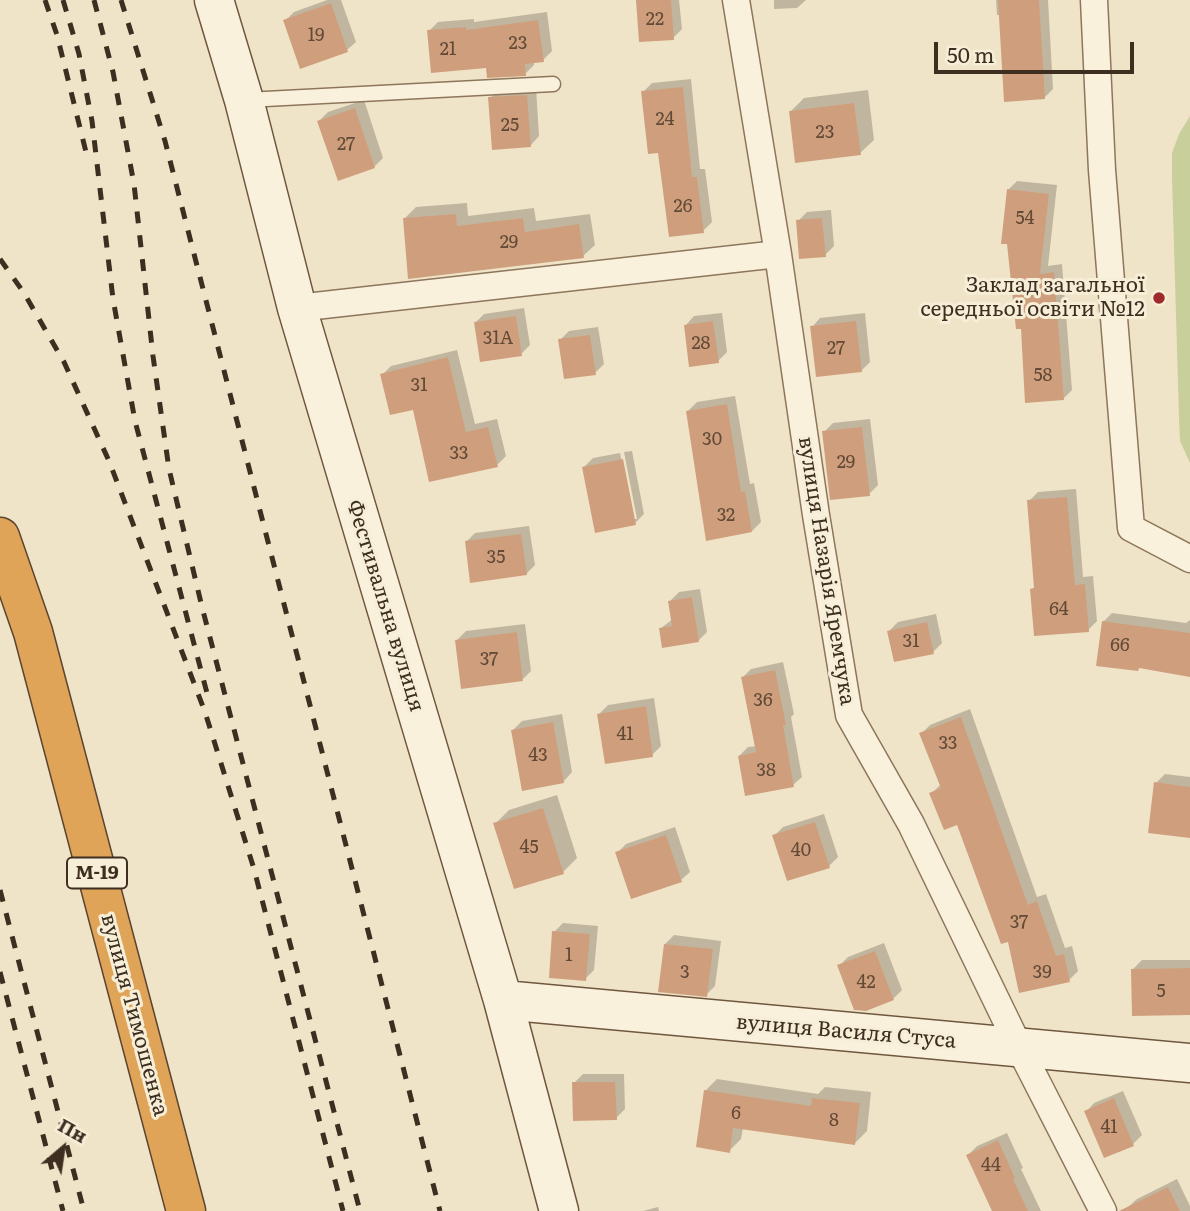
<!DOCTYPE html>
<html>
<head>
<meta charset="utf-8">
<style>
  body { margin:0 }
  #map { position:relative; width:1190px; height:1211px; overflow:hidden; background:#f0e4c8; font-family:Literata,serif }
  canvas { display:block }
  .north { position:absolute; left:28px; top:1113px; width:70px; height:70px; -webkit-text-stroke:5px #f7eed8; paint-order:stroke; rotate:29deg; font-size:19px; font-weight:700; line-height:28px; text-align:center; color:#3d2e20 }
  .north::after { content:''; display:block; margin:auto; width:24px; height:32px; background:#3d2e20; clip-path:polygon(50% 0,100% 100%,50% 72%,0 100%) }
  .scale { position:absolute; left:934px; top:42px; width:200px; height:32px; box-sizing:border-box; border:4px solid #3d2e20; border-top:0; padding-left:9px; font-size:21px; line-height:24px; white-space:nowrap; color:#3d2e20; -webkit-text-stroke:5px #f7eed8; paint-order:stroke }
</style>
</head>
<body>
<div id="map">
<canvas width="1190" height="1211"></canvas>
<div class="north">Пн</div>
<div class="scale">50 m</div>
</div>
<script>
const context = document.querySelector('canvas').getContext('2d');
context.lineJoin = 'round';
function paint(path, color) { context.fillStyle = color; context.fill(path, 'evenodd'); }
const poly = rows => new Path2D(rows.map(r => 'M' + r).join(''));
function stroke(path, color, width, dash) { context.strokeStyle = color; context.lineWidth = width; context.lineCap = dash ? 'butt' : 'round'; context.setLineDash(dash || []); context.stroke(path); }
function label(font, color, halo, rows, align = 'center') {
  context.font = font + ' Literata,serif'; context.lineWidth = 6; context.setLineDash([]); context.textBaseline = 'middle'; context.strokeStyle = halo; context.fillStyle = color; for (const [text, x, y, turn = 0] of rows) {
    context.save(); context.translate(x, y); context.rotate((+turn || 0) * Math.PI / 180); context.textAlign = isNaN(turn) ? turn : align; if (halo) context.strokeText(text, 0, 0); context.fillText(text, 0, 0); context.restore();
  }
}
paint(poly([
  [1190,116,1190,463,1180,441,1179,418,1172,178,1172,153,1179,134]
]), '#c9cf9b');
paint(poly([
  [327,0,341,0,356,42,347,50,285,21,294,12],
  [638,0,679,0,682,29,673,38],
  [774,0,806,0,797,8,774,9],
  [996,0,1048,0,1053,89,1044,98,1000,15,997,15],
  [547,12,552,51,543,60,534,61,534,65,525,74,429,31,438,22,474,19,474,22],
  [691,79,700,169,705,169,712,222,703,231,659,151,643,92,652,83],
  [536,87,539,136,531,145,490,98,499,89],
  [868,90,874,140,860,153,790,112,804,98],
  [364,100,383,158,374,167,319,121,328,112],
  [1017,181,1057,185,1048,266,1062,264,1072,390,1063,399,1023,327,1008,190],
  [467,203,468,216,534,208,536,221,590,214,595,245,583,256,405,218,416,207],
  [831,210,834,246,825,255,798,221,807,212],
  [524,308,530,345,521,354,475,323,484,314],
  [722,313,727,352,718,361,686,325,694,316],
  [865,313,870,362,861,371,812,327,820,318],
  [598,327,604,364,595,373,560,340,569,331],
  [457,350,475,424,497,419,506,456,497,465,414,408,382,375,391,366],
  [735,396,750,484,754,483,761,522,752,531,688,411,697,402],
  [870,419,878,485,869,494,824,432,833,423],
  [632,451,644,514,635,523,584,467,593,458,620,453,633,519,637,519,624,452],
  [1076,489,1083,577,1093,576,1097,621,1088,630,1032,589,1036,586,1029,501,1038,492],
  [529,526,535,565,526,574,466,542,475,533],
  [700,589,707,632,698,641,661,628,673,619,670,601,679,592],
  [1112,613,1186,623,1190,620,1190,675,1140,667,1138,670,1103,622],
  [936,614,942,643,933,652,889,631,898,622],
  [525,624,531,671,523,679,457,640,466,631],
  [783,662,794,714,791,717,802,777,793,785,739,756,748,747,757,746,742,678,751,669],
  [654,698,661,746,652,755,599,714,608,705],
  [970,709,1037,897,1046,894,1065,948,1072,946,1078,971,1069,980,1010,939,958,823,931,794,940,785,921,734,930,725],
  [562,714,572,772,564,781,513,730,522,721],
  [1165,774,1190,777,1190,837,1156,783],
  [557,795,577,858,563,872,495,824,509,810],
  [824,814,838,857,829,866,774,836,783,827],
  [675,827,690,872,681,880,617,853,626,844],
  [563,923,598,926,594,970,585,979,554,932],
  [674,935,721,941,715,986,706,995,665,944],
  [884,943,902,990,893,999,839,966,848,957],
  [1142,960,1190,960,1190,1013,1133,969],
  [583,1074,624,1074,625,1109,616,1118,574,1083],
  [717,1079,818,1094,825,1087,871,1092,867,1131,855,1143,743,1128,741,1139,729,1151,705,1091],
  [1123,1091,1142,1135,1133,1144,1105,1156,1086,1112,1094,1103],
  [1007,1133,1023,1168,1021,1169,1041,1211,994,1211,968,1155,977,1146],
  [1177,1179,1190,1206,1190,1211,1130,1211,1128,1207,1137,1199],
  [658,1207,659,1211,643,1211]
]), '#0003');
paint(poly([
  [636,0,671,0,674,40,639,42],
  [998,0,1039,0,1045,99,1004,102],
  [331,3,348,52,300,69,283,20],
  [538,20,544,62,525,64,526,76,487,78,486,68,431,73,427,30,466,27,466,30],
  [683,87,692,177,697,177,704,233,669,237,658,153,648,154,641,91],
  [527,95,531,147,492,150,488,97],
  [854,103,861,155,795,163,789,111],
  [355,108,375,168,338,181,317,121],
  [1007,189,1049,194,1040,274,1054,272,1064,400,1025,403,1021,329,1016,329,1007,244,1001,244],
  [456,214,457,226,523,218,525,232,579,224,584,258,408,279,403,218],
  [822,218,826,257,799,259,796,220],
  [516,316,522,356,480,362,474,322],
  [713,321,719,363,689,367,684,325],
  [856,321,862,372,816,377,810,326],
  [590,335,596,375,564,379,558,339],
  [448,357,466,432,488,427,498,467,429,482,413,410,390,415,380,374],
  [727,404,741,492,745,491,752,532,706,541,686,411],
  [862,427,870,496,830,500,822,431],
  [623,459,636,525,595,533,582,467],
  [1067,497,1075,585,1085,584,1089,632,1034,636,1030,589,1034,588,1027,500],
  [521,534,527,575,470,583,465,541],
  [692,597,699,642,662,648,659,628,672,626,668,601],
  [1102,621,1190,633,1190,677,1139,668,1138,671,1096,666],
  [927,622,934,654,894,662,887,631],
  [517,632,523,681,461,689,455,640],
  [775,670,786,725,783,725,794,787,745,796,738,756,756,752,741,677],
  [646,706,653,757,605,764,597,714],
  [961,717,1028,905,1037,901,1056,956,1064,954,1070,982,1019,993,1008,942,1001,944,957,825,944,830,929,793,941,788,919,733],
  [553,722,564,783,522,791,511,730],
  [1154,782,1190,787,1190,838,1148,833],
  [543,808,564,874,514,889,493,823],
  [815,822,830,868,787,881,772,835],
  [666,835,682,882,631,899,615,852],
  [552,931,590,934,586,981,549,978],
  [664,944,713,949,707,997,658,992],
  [875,951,894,1000,866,1011,854,1010,837,965],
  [1190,968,1190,1015,1132,1016,1131,969],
  [572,1082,615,1082,617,1120,573,1121],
  [704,1090,811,1106,812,1098,860,1103,855,1145,733,1128,730,1153,696,1147],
  [1114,1098,1134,1146,1104,1158,1084,1111],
  [998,1140,1015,1178,1013,1179,1028,1211,992,1211,966,1155],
  [1168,1187,1180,1211,1119,1211]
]), '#cf9f7d');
const lane = poly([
  [246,100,553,84]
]);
const street = poly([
  [736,0,778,254,816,515,849,715,911,824,1019,1047,1103,1211],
  [1094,0,1102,170,1131,528,1190,559],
  [297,308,778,254]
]);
const secondary = poly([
  [214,0,244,100,297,308,503,1000,559,1211],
  [503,1000,1190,1063]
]);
const highway = poly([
  [0,537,33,632,186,1211]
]);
stroke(lane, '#8d765c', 17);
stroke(street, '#8d765c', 29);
stroke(secondary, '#6f573f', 41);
stroke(highway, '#5b4430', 41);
stroke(lane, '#faf1dc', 14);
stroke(street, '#faf1dc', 26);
stroke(secondary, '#faf1dc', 38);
stroke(highway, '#e0a458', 38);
stroke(poly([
  [45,0,57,35,86,152],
  [63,0,79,54,92,121,113,299,135,421,207,693],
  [94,0,113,72,134,184,153,356,169,469,202,607,360,1211],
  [121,0,165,141,440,1211],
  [0,259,24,293,64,362,109,461,205,712,254,869,343,1211],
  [0,890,84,1211],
  [0,972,63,1211]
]), '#3d2e20', 5, [12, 12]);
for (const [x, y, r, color] of [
  [1159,298,7,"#9e2a2b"]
]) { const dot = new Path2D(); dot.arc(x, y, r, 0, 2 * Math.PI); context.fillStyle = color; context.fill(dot); stroke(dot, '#f7eed8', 2.5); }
label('18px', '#624a37', null, [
  ["22",655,20],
  ["19",316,36],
  ["23",518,44],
  ["21",448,50],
  ["24",665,120],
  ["25",510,126],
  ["23",825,133],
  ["27",346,145],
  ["26",683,207],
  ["54",1025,219],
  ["29",509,243],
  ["31А",498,339],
  ["28",701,344],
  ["27",836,349],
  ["58",1043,376],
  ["31",419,386],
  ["30",712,440],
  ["33",459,454],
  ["29",846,463],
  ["32",726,516],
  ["35",496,558],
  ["64",1059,610],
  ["31",911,642],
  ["66",1120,646],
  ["37",489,660],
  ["36",763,701],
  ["41",625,735],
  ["33",948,744],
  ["43",538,756],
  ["38",766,771],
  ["45",529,848],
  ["40",801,851],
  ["37",1019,923],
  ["1",569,956],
  ["3",685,973],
  ["39",1042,973],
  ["42",866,983],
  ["5",1161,992],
  ["6",736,1114],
  ["8",834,1121],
  ["41",1109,1128],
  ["44",991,1166]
]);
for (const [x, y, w] of [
  [97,873,60]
]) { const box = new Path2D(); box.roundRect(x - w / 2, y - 15.5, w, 31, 5); context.fillStyle = '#f7eed8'; context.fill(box); stroke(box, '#3d2e20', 2); }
label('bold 19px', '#3d2e20', null, [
  ["М-19",97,873]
]);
label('21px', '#3d2e20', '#f7eed8', [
  ["Заклад загальної",1145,286],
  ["середньої освіти №12",1145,310]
], 'right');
label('21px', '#3d2e20', '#f7eed8', [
  ["вулиця Назарія Яремчука",826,571,81],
  ["Фестивальна вулиця",385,606,73],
  ["вулиця Тимошенка",134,1015,75],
  ["вулиця Василя Стуса",846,1032,5]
]);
</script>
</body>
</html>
